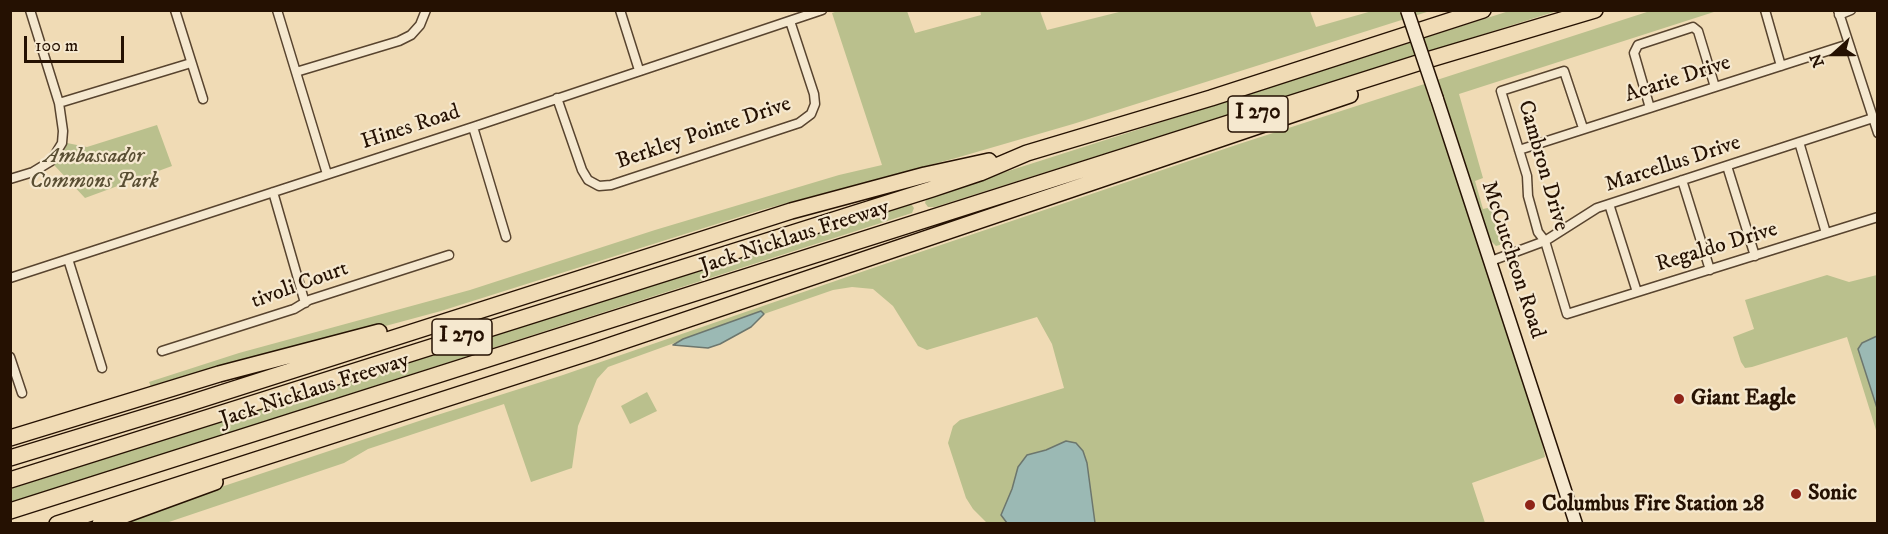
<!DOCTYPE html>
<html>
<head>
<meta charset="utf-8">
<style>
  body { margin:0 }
  #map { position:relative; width:1888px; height:534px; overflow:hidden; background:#f0dbb5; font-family:"IM FELL DW Pica",serif }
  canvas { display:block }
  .frame { position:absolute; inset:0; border:12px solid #251102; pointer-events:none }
  .north { position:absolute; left:1804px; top:24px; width:60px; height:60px; -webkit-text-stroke:4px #f5e8cf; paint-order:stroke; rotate:249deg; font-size:16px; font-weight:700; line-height:24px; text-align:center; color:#251102 }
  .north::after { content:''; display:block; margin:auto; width:21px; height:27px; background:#251102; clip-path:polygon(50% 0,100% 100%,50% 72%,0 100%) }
  .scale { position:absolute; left:24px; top:36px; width:100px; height:27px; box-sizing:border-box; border:3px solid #251102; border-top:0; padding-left:8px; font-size:18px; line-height:21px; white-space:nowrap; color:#251102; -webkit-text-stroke:4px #f5e8cf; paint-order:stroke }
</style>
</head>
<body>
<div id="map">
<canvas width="1888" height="534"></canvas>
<div class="frame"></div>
<div class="north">N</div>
<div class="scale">100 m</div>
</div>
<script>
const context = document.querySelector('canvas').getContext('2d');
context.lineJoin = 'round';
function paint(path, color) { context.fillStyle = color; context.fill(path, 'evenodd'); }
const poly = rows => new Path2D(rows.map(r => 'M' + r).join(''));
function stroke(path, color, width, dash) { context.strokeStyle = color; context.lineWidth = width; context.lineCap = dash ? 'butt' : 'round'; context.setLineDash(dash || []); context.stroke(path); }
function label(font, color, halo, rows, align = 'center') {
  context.font = font + ' "IM FELL DW Pica",serif'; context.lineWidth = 4.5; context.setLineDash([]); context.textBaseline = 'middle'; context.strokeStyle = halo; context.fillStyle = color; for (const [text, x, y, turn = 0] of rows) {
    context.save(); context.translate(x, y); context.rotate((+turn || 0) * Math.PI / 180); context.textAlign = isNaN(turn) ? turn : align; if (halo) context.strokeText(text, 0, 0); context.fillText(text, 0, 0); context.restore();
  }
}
paint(poly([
  [980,10,1040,11,1047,30,1127,10,1310,11,1316,27,1372,11,1400,11,1401,14,1413,11,1430,11,1073,124,956,158,761,210,441,311,152,389,149,382,239,353,470,290,655,230,839,175,882,165,832,13,838,11,907,11,915,33,981,15],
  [1509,11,1557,11,935,207,928,207,925,203,927,197],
  [1650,11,1717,11,1459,94,1483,178,1475,181,1483,209,1492,207,1503,244,1496,246,1490,240,1439,86,1426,90,1538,423,1545,457,1472,483,1485,523,987,523,973,509,966,498,948,443,953,426,960,420,1064,388,1052,344,1037,317,927,350,918,346,893,306,873,289,852,287,833,290,764,314,760,312,608,367,597,379,578,426,572,468,531,482,504,404,368,449,344,463,166,523,110,524,431,417,563,375,870,269,1239,144],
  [157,125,172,166,85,198,54,165,58,160,67,143,87,147],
  [905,203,911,204,914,208,912,213,11,503,10,489],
  [1827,275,1849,282,1877,275,1877,336,1872,338,1858,349,1877,408,1877,429,1876,430,1847,337,1752,367,1745,368,1741,362,1733,337,1754,329,1745,300],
  [647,392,657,411,630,424,621,406]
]), '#bac08d');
const water = poly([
  [761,311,764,314,751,327,720,344,708,348,673,345,683,339,761,311],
  [1877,336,1878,336,1877,408,1858,349,1862,343,1877,336],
  [1066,441,1076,443,1083,451,1087,463,1095,523,1007,523,1001,515,1012,489,1018,467,1027,455,1046,450,1066,441]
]);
paint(water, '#9bb9b4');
stroke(water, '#6c766d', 1.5);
const street = poly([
  [175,10,203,99],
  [277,10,327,174],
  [620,10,639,70],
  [1765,10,1781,66],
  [1838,10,1878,133],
  [1839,15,1851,10],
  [296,72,399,41,411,35,420,25,426,10],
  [557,98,582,170,588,180,599,186,611,185,799,123,811,114,815,104,814,94,790,21],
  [59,103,191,63],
  [1650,108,1634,53,1638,45,1693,27,1698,31,1715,87],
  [473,127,506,237],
  [1583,128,1564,71,1501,91,1527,176,1528,196,1538,232,1545,241,1567,314,1878,217],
  [1799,142,1826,233],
  [1519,150,1849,44],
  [1727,166,1755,256],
  [10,179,33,172,51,161,62,143,63,131,59,103,30,10],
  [1682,180,1710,270],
  [273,192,305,303],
  [1609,204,1637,292],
  [68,259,102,368],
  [1491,261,1545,241,1597,208,1873,118],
  [10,278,473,127,822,10],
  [162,351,294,309,309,300,449,255],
  [10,357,22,393]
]);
const secondary = poly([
  [1437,99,1576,524]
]);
const highway = poly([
  [10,438,219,374,379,332],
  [10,458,184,405,791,211,925,175,989,161],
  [10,480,932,189,980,173,1027,153,1211,98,1483,10],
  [10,511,1424,61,1595,10],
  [57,524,594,351,1350,95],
  [100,524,215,482]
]);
stroke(street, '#58442f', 11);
stroke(secondary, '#251102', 15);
stroke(highway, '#251102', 18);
stroke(street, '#f5e8cf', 8);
stroke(secondary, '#f5e8cf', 12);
stroke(highway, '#f0dbb5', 15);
const secondaryBridge = poly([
  [1407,10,1437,99]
]);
stroke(secondaryBridge, '#251102', 15, []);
stroke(secondaryBridge, '#f5e8cf', 12);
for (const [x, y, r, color] of [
  [1679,399,6,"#8f2418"],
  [1796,494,6,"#8f2418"],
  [1530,505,6,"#8f2418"]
]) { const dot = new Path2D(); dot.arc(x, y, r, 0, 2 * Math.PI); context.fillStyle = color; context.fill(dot); stroke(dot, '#f5e8cf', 2); }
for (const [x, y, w] of [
  [1258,114,60],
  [462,337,60]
]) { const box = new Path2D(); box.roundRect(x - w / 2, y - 18, w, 36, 4.5); context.fillStyle = '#f5e8cf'; context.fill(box); stroke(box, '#251102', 1.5); }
label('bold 21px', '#251102', null, [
  ["I 270",1258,114],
  ["I 270",462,337]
]);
label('22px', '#251102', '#f5e8cf', [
  ["Acarie Drive",1678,80,-18],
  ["Hines Road",411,128,-18],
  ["Berkley Pointe Drive",704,134,-19],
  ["Marcellus Drive",1673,165,-18],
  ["Cambron Drive",1542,166,74],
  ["Jack Nicklaus Freeway",795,238,-18],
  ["Regaldo Drive",1717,248,-17],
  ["McCutcheon Road",1512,260,72],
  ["tivoli Court",300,286,-20],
  ["Jack Nicklaus Freeway",315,391,-18]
]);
label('italic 22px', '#594e33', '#f5e8cf', [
  ["Ambassador",94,157],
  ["Commons Park",94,182]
]);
label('bold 22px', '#251102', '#f5e8cf', [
  ["Giant Eagle",1691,399],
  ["Sonic",1808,494],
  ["Columbus Fire Station 28",1542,505]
], 'left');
</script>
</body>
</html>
